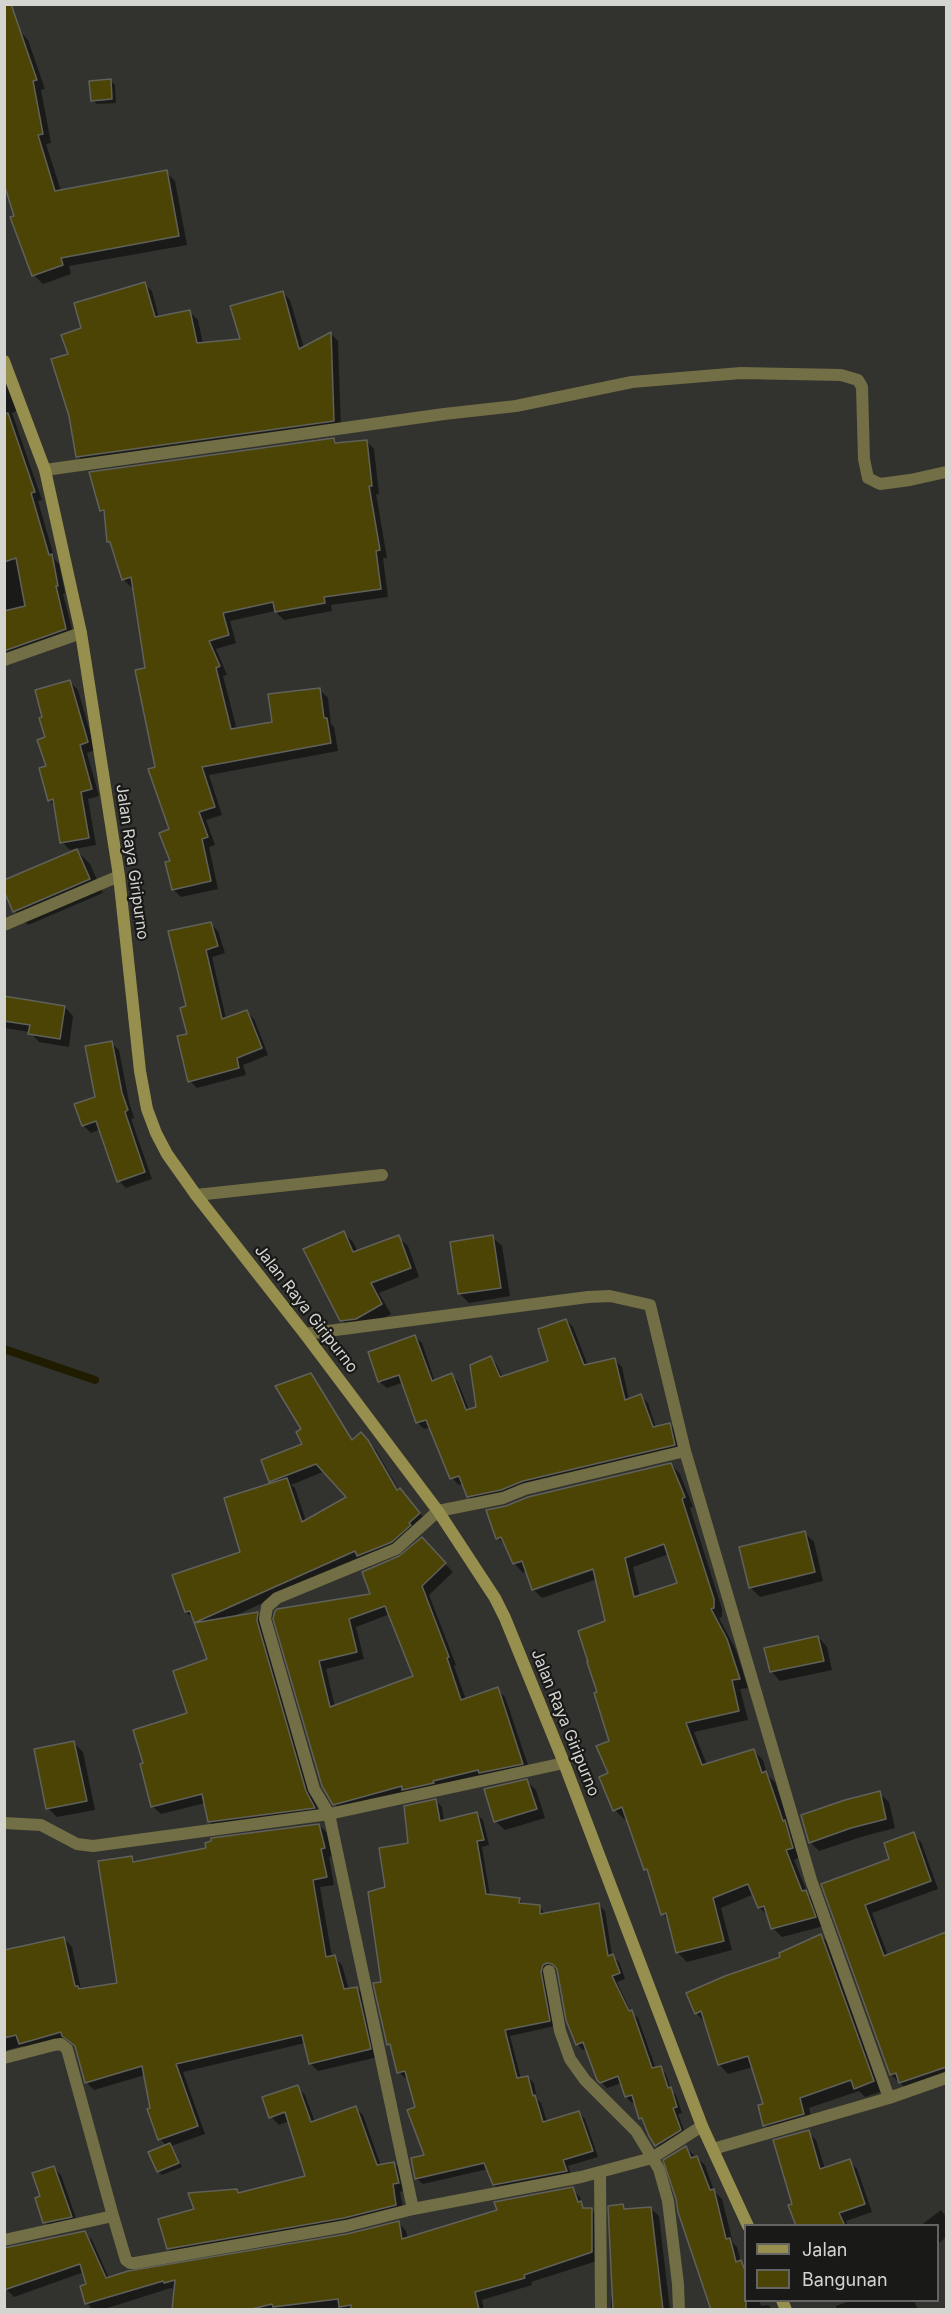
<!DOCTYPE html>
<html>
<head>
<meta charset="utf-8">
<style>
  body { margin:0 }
  #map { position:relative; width:951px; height:2314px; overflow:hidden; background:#32322e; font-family:Inter,sans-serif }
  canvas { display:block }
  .frame { position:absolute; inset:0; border:6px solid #d4d4d1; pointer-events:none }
  .legend { position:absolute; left:744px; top:2224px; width:195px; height:78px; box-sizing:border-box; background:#191918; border:2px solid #646462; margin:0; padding:8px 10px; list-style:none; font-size:18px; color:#d4d4d1 }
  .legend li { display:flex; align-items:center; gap:12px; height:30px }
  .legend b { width:30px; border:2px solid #646462 }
</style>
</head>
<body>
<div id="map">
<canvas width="951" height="2314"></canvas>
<div class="frame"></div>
<ul class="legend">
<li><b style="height:8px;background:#978f4d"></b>Jalan</li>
<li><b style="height:16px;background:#4b4404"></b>Bangunan</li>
</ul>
</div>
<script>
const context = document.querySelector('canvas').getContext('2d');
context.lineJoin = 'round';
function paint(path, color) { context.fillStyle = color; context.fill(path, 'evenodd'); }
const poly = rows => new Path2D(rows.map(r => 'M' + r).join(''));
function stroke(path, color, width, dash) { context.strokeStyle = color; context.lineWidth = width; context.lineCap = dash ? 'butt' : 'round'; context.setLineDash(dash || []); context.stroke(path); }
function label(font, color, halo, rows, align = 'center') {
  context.font = font + ' Inter,sans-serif'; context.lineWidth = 4.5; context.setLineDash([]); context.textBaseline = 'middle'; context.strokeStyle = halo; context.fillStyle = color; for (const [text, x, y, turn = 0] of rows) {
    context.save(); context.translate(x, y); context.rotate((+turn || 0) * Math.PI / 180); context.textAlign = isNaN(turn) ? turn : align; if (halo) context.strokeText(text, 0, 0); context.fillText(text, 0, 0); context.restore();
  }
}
paint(poly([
  [19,30,28,40,45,89,41,90,51,143,46,144,61,191,166,172,175,181,187,245,69,266,71,274,43,284,34,275,16,217],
  [111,81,115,85,116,103,97,104,92,100],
  [144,284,152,291,159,318,190,312,198,320,203,344,242,341,282,292,290,300,304,348,331,334,338,341,341,429,86,464,78,456,70,355,83,329],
  [4,374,18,410,12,413,42,500,38,501,55,560,59,564,65,593,63,594,74,637,4,665],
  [334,439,339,444,366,441,374,449,379,494,376,494,387,558,383,558,388,597,331,605,332,611,284,620,275,611,230,621,236,643,216,649,227,675,223,676,237,730,273,723,320,690,328,698,331,724,334,727,338,751,209,775,222,815,206,820,215,845,209,847,218,889,181,897,173,889,171,830,157,768,146,670,134,586,131,587,123,579,113,546,108,542,106,515,101,511],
  [70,682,78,690,95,750,87,753,99,796,88,799,96,845,70,850,62,842,56,807,49,800,47,738],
  [76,850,90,864,103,893,28,925,15,911],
  [211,924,218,931,225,953,212,957,226,1019,247,1012,254,1019,268,1055,243,1065,246,1075,197,1088,190,1081,188,1007],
  [4,995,65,1007,73,1016,69,1047,39,1042,30,1032,4,1028],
  [111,1043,119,1050,129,1102,134,1118,131,1119,152,1179,126,1188,119,1181,101,1129,91,1133,83,1125,97,1098],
  [344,1233,353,1242,358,1252,398,1237,408,1246,419,1277,379,1293,391,1314,366,1328,351,1330,342,1320],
  [492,1237,502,1246,510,1296,469,1303,460,1294],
  [566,1320,573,1327,588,1366,615,1360,622,1367,629,1400,641,1396,648,1403,656,1428,669,1424,676,1431,681,1452,475,1503,468,1496,463,1484,459,1485,452,1478,431,1427,424,1429,417,1422,404,1382,387,1388,380,1382,369,1353,415,1337,422,1343,435,1382,452,1375,458,1382,469,1410,478,1408,491,1358,497,1365,503,1378,550,1362],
  [311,1374,318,1382,315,1382,355,1447,361,1434,376,1450,399,1490,408,1498,427,1522,418,1534,234,1616,257,1614,265,1622,265,1631,314,1801,322,1816,217,1830,209,1821,205,1803,161,1814,152,1806,209,1660,195,1620,186,1612,242,1552,274,1484,271,1481,305,1444,303,1430],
  [325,1471,348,1497,306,1521,295,1488,291,1485],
  [671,1464,680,1474,693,1507,690,1508,722,1609,722,1617,719,1618,736,1650,748,1688,740,1689,748,1720,694,1732,707,1765,754,1751,763,1760,767,1775,775,1782,801,1857,794,1860,808,1894,814,1900,824,1926,782,1937,773,1928,768,1916,759,1907,754,1894,721,1908,732,1950,687,1962,678,1953,670,1921,663,1914,650,1874,645,1869,627,1818,624,1819,615,1810,611,1741,599,1693,607,1622,597,1579,542,1598,533,1589,527,1571,523,1573,514,1563,508,1548,498,1538,488,1511],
  [669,1554,679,1584,640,1597,633,1567],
  [599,1565,600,1568,536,1590,536,1587],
  [805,1533,814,1542,823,1581,760,1597,750,1587],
  [429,1547,453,1572,429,1595,456,1665,454,1666,466,1700,497,1689,505,1697,530,1771,342,1812,334,1804,275,1619,372,1595],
  [390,1614,415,1677,335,1707,326,1669,364,1659,356,1627],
  [818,1637,827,1647,832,1670,780,1681,771,1671],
  [74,1743,83,1752,95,1810,57,1817,48,1808],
  [527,1781,536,1790,545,1818,505,1830,495,1821],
  [879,1793,889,1802,895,1828,861,1837,819,1851,810,1842],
  [436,1801,442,1807,444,1822,477,1814,483,1820,489,1845,482,1847,490,1896,519,1899,525,1905,540,1907,545,1914,599,1905,605,1911,612,1955,619,1962,625,1979,617,1982,631,2012,638,2018,656,2069,660,2068,666,2074,671,2090,676,2095,682,2113,678,2114,686,2136,662,2151,656,2145,646,2123,640,2118,635,2102,632,2103,626,2097,622,2083,607,2088,598,2079,587,2049,583,2050,577,2044,558,1968,549,1971,555,2026,510,2036,521,2079,528,2077,534,2083,537,2099,541,2103,547,2122,579,2112,585,2119,598,2157,568,2166,572,2177,500,2191,494,2185,488,2169,423,2184,416,2178,426,2156,417,2108,409,2077,405,2078,399,2072,393,2049,388,2044,383,1983,387,1889],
  [319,1825,327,1833,332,1856,329,1857,334,1885,320,1887,332,1957,334,1957,342,1965,349,1990,357,1988,365,1996,378,2057,318,2071,310,2063,305,2043,183,2072,205,2134,171,2146,182,2167,162,2175,158,2171,167,2146,160,2139,145,2075,94,2090,86,2082,75,2045,68,2040,28,2051,23,2046,4,2051,4,2015,64,1939,72,1947,81,1990,119,1984,132,1858,137,1863],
  [913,1834,921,1842,938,1889,872,1913,888,1956,945,1935,946,1937,946,2077,908,2090,891,2075,823,1885,891,1860],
  [821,1936,831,1945,883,2091,865,2097,859,2091,809,2108,813,2123,774,2135,765,2125,765,2105,753,2067,728,2074,719,2064,706,2023,696,2013,782,1958],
  [297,2087,305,2095,315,2122,355,2107,363,2115,381,2166,394,2163,402,2171,406,2190,400,2192,404,2212,176,2256,168,2248,195,2210,236,2190,240,2194,307,2177,289,2121,279,2125,271,2117],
  [808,2132,816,2140,825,2169,849,2161,857,2169,872,2212,846,2221,848,2226,797,2226,794,2205],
  [686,2148,705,2165,714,2191,722,2199,733,2243,737,2247,741,2262,746,2267,746,2300,759,2300,761,2306,768,2305,773,2310,713,2310],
  [53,2167,61,2175,78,2224,52,2230,45,2222],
  [572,2189,580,2197,583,2206,587,2210,591,2209,599,2217,600,2260,531,2282,532,2285,482,2300,484,2310,344,2310,341,2307,318,2310,174,2310,176,2290,171,2288,101,2310,93,2310,87,2303,88,2285,84,2272,14,2297,6,2289,4,2284,84,2232,92,2240,109,2278,348,2236,399,2223,406,2231,408,2239],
  [623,2206,627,2211,651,2209,659,2216,670,2310,611,2310,611,2298,614,2298],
  [941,2210,946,2217,946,2237,938,2244,938,2226,920,2226],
  [853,2300,914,2300,918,2310,837,2310,836,2306]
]), '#0007');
stroke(poly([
  [4,1349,95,1380]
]), '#201c00', 8);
const building = poly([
  [4,4,11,4,37,80,33,81,43,134,38,135,55,191,167,170,179,236,61,258,63,265,32,276,10,217,14,216,4,184,4,4],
  [111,79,112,99,91,101,89,81,111,79],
  [145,282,155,317,190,310,197,343,240,339,230,306,283,291,299,349,331,332,334,421,76,457,69,416,51,359,68,354,61,335,81,328,74,303,145,282],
  [8,413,35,492,31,493,49,555,52,554,58,586,56,586,66,629,4,651,4,611,25,606,16,558,4,562,4,414,8,413],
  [334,438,335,443,367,440,372,486,369,486,380,550,376,551,381,589,324,597,325,603,275,612,273,602,223,613,229,635,209,641,220,666,216,668,231,729,272,722,268,694,320,688,324,718,327,718,331,743,202,767,215,807,199,812,208,837,202,839,211,881,172,890,165,862,170,861,159,833,169,829,148,769,155,767,135,670,145,668,131,577,122,580,110,542,107,542,104,510,100,511,89,472,334,438],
  [70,680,88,742,80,745,92,789,81,792,89,838,60,843,53,799,48,801,39,768,46,766,37,740,45,737,39,718,42,717,35,690,70,680],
  [77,849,90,879,13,912,4,891,4,880,77,849],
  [211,922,218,946,206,950,222,1019,247,1010,262,1048,237,1058,239,1068,188,1082,177,1036,187,1034,180,1008,186,1006,168,931,211,922],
  [4,996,65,1006,60,1039,28,1034,30,1025,4,1021,4,996],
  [112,1041,122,1093,128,1110,125,1112,145,1172,117,1182,96,1121,82,1126,74,1104,95,1097,85,1046,112,1041],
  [344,1231,353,1252,399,1235,411,1268,371,1283,382,1304,356,1319,340,1321,303,1249,344,1231],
  [493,1235,501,1288,458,1294,450,1242,493,1235],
  [566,1319,584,1365,615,1358,625,1400,641,1394,653,1427,670,1423,675,1445,523,1481,501,1490,467,1497,459,1476,450,1479,426,1420,416,1423,399,1375,378,1382,368,1352,415,1335,432,1381,452,1373,466,1410,476,1407,470,1365,491,1356,500,1377,548,1361,538,1329,566,1319],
  [311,1373,352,1440,361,1432,368,1440,397,1490,400,1488,420,1513,409,1523,411,1525,392,1542,357,1556,355,1551,194,1623,258,1612,257,1621,306,1791,315,1808,208,1822,202,1794,151,1807,140,1764,143,1763,133,1730,187,1713,173,1671,207,1659,190,1611,185,1612,172,1575,240,1552,224,1498,287,1478,302,1522,346,1497,316,1464,269,1482,261,1460,302,1444,296,1432,301,1429,275,1386,311,1373],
  [671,1463,685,1497,682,1499,714,1599,714,1608,711,1609,727,1639,740,1679,732,1680,739,1711,686,1723,702,1765,754,1749,762,1773,766,1771,783,1821,785,1820,793,1848,786,1850,802,1891,806,1890,816,1917,771,1929,764,1906,758,1908,748,1884,713,1898,724,1941,676,1953,666,1913,661,1915,647,1869,644,1870,622,1807,613,1811,599,1777,608,1773,596,1746,609,1741,594,1693,597,1692,587,1662,588,1662,578,1631,605,1621,593,1569,532,1590,522,1561,513,1564,501,1537,496,1539,486,1510,506,1506,528,1497,671,1463],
  [664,1544,677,1583,634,1597,625,1558,664,1544],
  [805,1531,815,1572,749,1588,739,1547,805,1531],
  [422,1537,446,1563,422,1586,449,1657,447,1658,461,1700,498,1687,523,1764,479,1773,478,1770,433,1781,434,1783,402,1790,402,1786,333,1805,322,1786,273,1619,275,1611,277,1609,370,1594,362,1572,399,1556,422,1537],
  [385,1606,413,1676,330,1707,319,1661,357,1652,349,1619,385,1606],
  [818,1636,824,1661,770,1672,764,1648,818,1636],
  [74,1741,87,1801,46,1809,34,1749,74,1741],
  [527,1779,537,1809,494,1822,484,1789,527,1779],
  [880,1791,886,1819,851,1828,809,1843,801,1815,845,1800,880,1791],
  [436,1799,440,1821,477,1812,484,1840,477,1841,486,1894,520,1898,519,1903,540,1905,540,1914,599,1903,608,1956,613,1954,620,1973,612,1976,629,2011,632,2010,652,2068,661,2066,668,2088,671,2087,677,2107,673,2108,681,2130,655,2146,649,2136,642,2118,639,2119,632,2095,625,2097,618,2076,600,2083,597,2080,583,2042,576,2045,566,2020,557,1969,552,1964,547,1963,543,1965,541,1972,550,2021,505,2030,517,2078,528,2076,533,2096,535,2095,543,2122,579,2111,593,2151,563,2160,567,2171,493,2185,484,2163,415,2179,411,2158,424,2155,407,2110,415,2107,405,2071,397,2073,390,2044,387,2045,373,1983,381,1982,368,1892,385,1887,379,1848,408,1843,404,1806,436,1799],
  [319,1824,325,1848,321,1849,327,1877,313,1880,326,1957,335,1955,344,1989,357,1987,371,2049,309,2064,302,2035,176,2064,198,2126,158,2140,147,2109,150,2108,142,2066,85,2083,75,2046,62,2036,61,2032,19,2044,16,2035,4,2038,4,1950,64,1937,75,1986,78,1986,79,1989,117,1983,98,1861,132,1856,133,1862,206,1848,205,1843,211,1841,211,1838,319,1824],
  [914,1832,931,1881,865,1905,884,1956,946,1932,946,2067,899,2083,896,2073,890,2075,821,1884,889,1859,884,1843,914,1832],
  [821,1934,874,2081,854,2089,851,2080,800,2098,804,2114,763,2126,758,2105,763,2104,748,2056,718,2065,701,2011,695,2014,686,1993,725,1976,780,1957,779,1953,821,1934],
  [298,2085,311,2122,356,2106,377,2165,394,2162,399,2183,393,2184,396,2205,344,2218,167,2249,158,2219,194,2209,188,2193,237,2189,238,2193,305,2176,285,2112,269,2118,262,2097,298,2085],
  [809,2130,820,2169,850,2159,865,2204,839,2213,845,2226,796,2226,788,2205,792,2204,773,2140,809,2130],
  [170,2143,179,2163,157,2172,148,2152,170,2143],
  [686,2146,691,2158,697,2156,710,2190,714,2189,726,2239,730,2238,736,2262,741,2260,746,2273,746,2310,711,2310,678,2212,676,2199,663,2160,686,2146],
  [54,2166,72,2217,43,2223,35,2198,40,2196,32,2173,54,2166],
  [573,2187,578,2202,581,2201,583,2208,592,2208,592,2252,524,2275,525,2278,475,2292,479,2310,351,2310,351,2305,339,2307,338,2299,273,2307,272,2304,248,2310,172,2310,175,2280,164,2283,163,2281,85,2304,80,2286,86,2284,80,2264,4,2290,4,2248,85,2231,106,2278,128,2271,347,2234,399,2221,402,2239,497,2210,494,2202,573,2187],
  [623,2204,624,2209,651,2207,663,2310,613,2310,608,2206,623,2204]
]);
paint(building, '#4b4404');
stroke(building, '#61615c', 1.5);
stroke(poly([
  [45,470,444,414,516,406,632,382,741,373,841,375,858,380,862,387,864,459,868,478,880,484,910,480,946,472],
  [4,660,81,633],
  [4,925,119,876],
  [196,1195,382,1175],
  [305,1334,588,1297,610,1296,650,1305,685,1451,811,1880,889,2098],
  [4,1823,41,1825,77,1844,93,1846,329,1814,564,1763],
  [549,1971,560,2031,570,2059,585,2080,636,2131,659,2169,668,2201,678,2284,679,2310],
  [4,2058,54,2045,61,2044,67,2049,113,2216],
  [713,2149,889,2098,946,2078],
  [600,2172,601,2310],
  [413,2209,329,1814,314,1789,265,1619,267,1607,277,1598,396,1549,438,1511,503,1498,525,1489,685,1451],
  [4,2240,113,2216,126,2260,130,2263,135,2263,346,2226,413,2209,581,2177,652,2158,702,2126]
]), '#726e45', 12);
stroke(poly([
  [4,361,45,470,81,633,119,876,140,1071,147,1109,156,1133,167,1154,196,1195,305,1334,438,1511,495,1598,505,1618,564,1763,702,2126,748,2226],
  [782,2300,786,2310]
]), '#978f4d', 12);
label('16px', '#d4d4d1', '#191918', [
  ["Jalan Raya Giripurno",132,862,82],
  ["Jalan Raya Giripurno",306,1309,52],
  ["Jalan Raya Giripurno",565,1723,68]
]);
</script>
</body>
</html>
